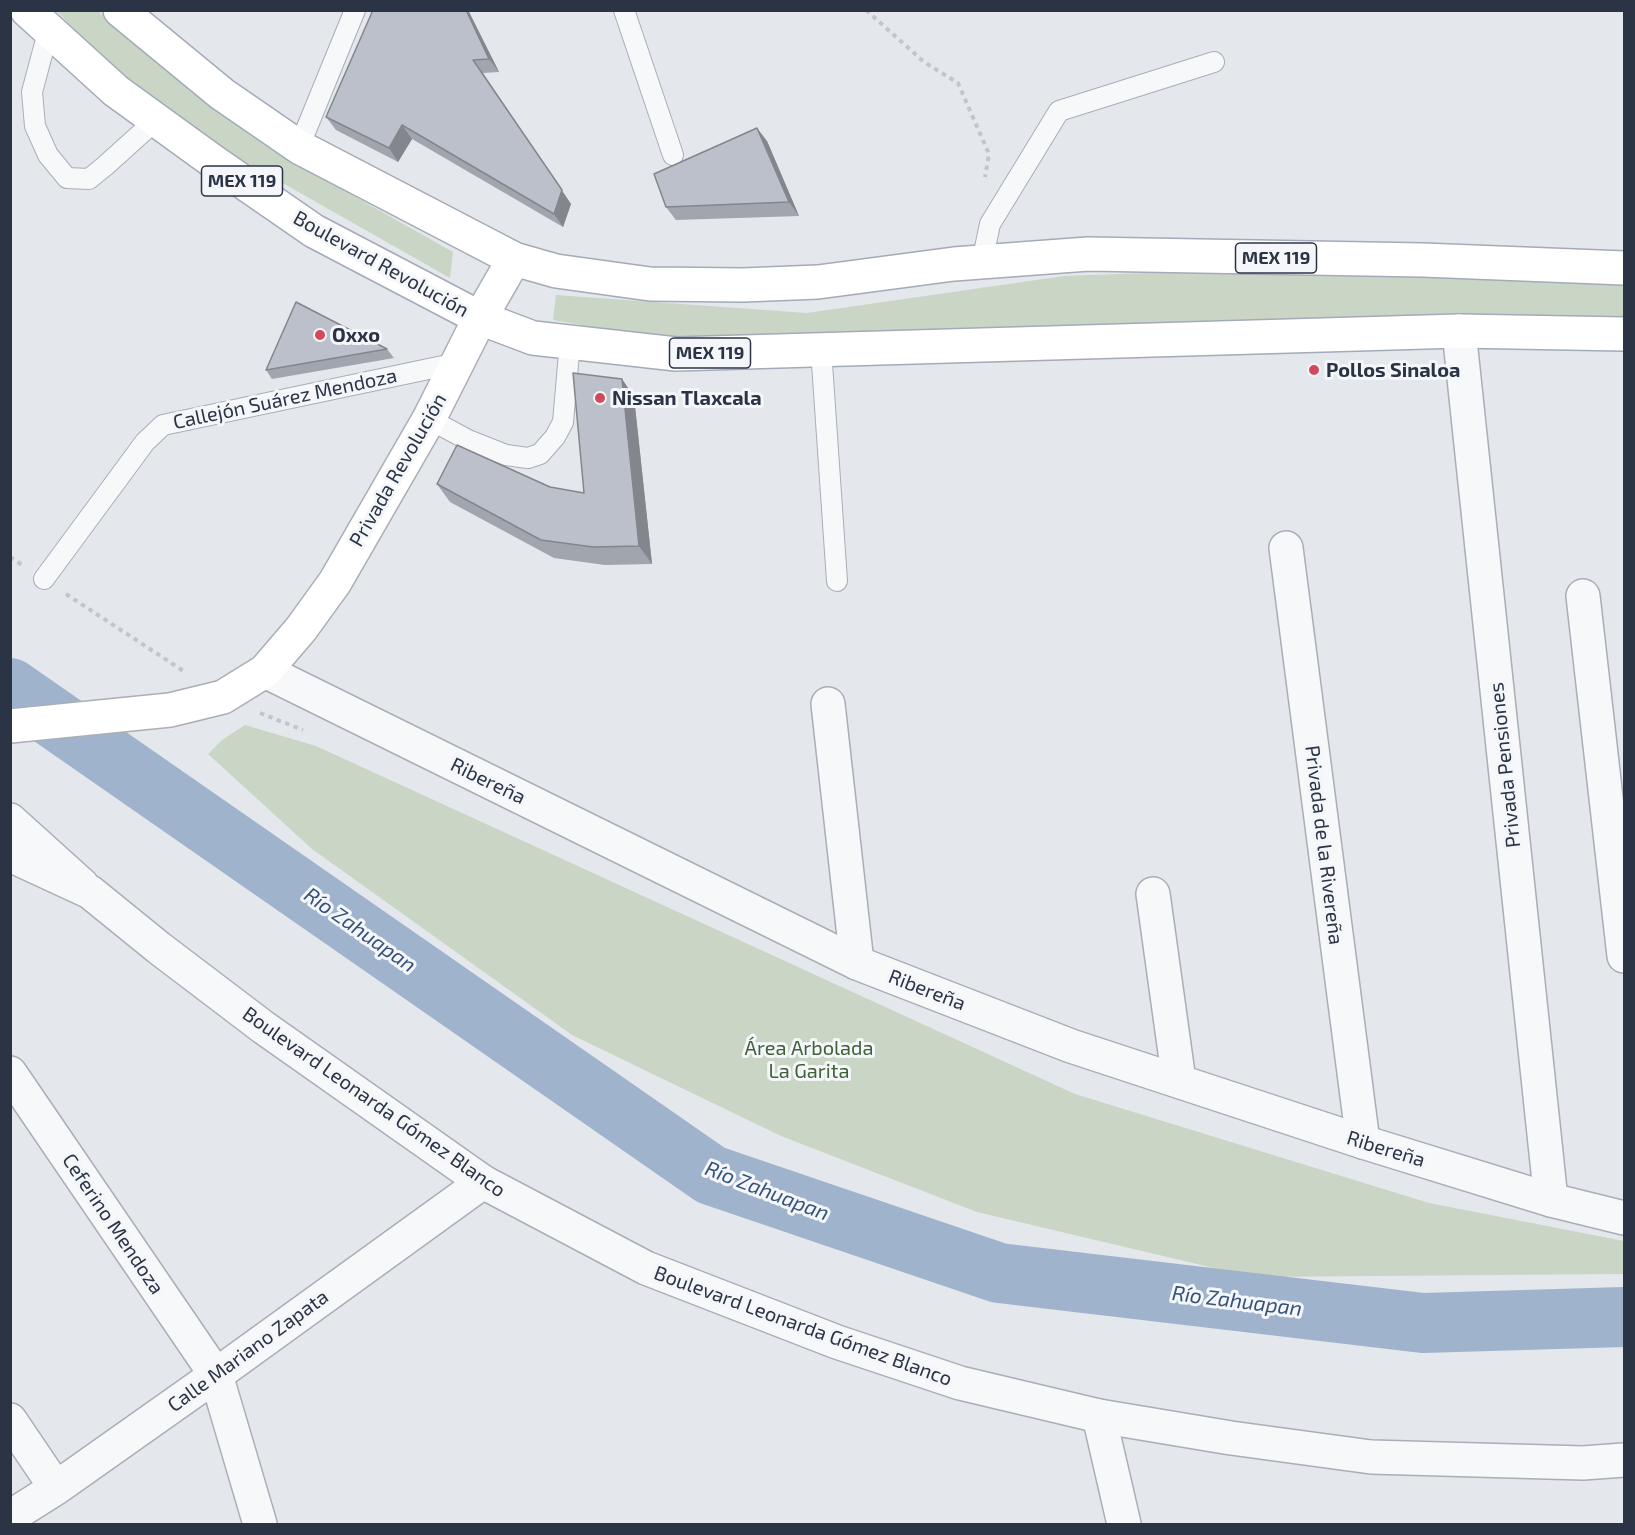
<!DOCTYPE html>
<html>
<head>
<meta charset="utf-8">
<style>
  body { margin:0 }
  #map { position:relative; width:1635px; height:1535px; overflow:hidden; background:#e4e7ec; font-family:"Exo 2",sans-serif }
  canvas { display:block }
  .frame { position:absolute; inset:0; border:12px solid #2b3445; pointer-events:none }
</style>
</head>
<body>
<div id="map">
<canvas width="1635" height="1535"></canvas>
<div class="frame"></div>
</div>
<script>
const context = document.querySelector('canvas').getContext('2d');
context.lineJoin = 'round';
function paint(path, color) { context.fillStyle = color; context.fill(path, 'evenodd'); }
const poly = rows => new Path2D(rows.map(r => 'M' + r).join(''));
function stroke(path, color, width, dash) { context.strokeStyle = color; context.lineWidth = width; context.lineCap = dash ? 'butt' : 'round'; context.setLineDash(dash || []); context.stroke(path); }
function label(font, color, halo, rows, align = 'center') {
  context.font = font + ' "Exo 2",sans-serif'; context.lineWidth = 6; context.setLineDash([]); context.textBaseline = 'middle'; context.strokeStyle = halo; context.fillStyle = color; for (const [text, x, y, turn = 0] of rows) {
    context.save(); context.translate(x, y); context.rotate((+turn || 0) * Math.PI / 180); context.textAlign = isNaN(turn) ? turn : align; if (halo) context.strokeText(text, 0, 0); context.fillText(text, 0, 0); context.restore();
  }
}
paint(poly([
  [57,11,98,11,116,28,218,113,338,187,453,252,450,278,221,148,128,81,72,27],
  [1360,265,1624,278,1624,323,677,342,553,320,556,295,807,313,1064,276],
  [245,725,316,746,1075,1094,1429,1203,1624,1241,1624,1274,1252,1277,977,1212,781,1136,572,1035,312,849,208,754,222,740]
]), '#c9d6c5');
stroke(poly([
  [10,688,711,1175,999,1273,1423,1323,1624,1317]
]), '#9fb4cc', 60);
const service = poly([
  [624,10,673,155],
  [48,32,32,92,35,126,48,155,67,178,89,179,105,166,156,120],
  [299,147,355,10],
  [982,262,990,224,1059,111,1214,62],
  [821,349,837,581],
  [429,419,468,440,506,455,528,458,540,454,555,437,563,422,570,342],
  [44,579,145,442,163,425,457,363]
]);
const minor = poly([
  [1459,331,1551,1200],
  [1286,548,1363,1142],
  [1583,596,1624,956],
  [828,704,857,963],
  [10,820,82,885],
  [1153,894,1179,1081],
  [10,1073,216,1375,260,1524],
  [1099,1416,1124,1524],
  [10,1420,56,1488],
  [10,1517,56,1488,216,1375,483,1182]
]);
const tertiary = poly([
  [265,671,857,963,1071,1046,1363,1142,1551,1200,1624,1218],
  [10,855,90,892,159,948,263,1027,483,1182,646,1268,837,1342,960,1383,1099,1416,1231,1438,1371,1457,1583,1463,1624,1460]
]);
const secondary = poly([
  [10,726,170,710,223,697,265,671,301,629,335,582,429,419,480,318,514,259]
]);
const primary = poly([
  [27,10,116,91,214,162,314,231,480,318,533,338,676,354,1459,331,1624,334],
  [120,10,222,94,299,147,514,259,556,271,650,284,743,285,818,282,954,264,1088,254,1423,260,1624,268]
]);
stroke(service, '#a9aeb7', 22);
stroke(minor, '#a9aeb7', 36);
stroke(tertiary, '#a9aeb7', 36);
stroke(secondary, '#a9aeb7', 36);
stroke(primary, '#a3abb8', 36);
stroke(poly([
  [866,10,924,62,958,83,989,154,985,177],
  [10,557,22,565],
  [66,594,185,672],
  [260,713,303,730]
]), '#c2c5cb', 4, [4.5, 4.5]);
stroke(service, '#f7f8fa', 20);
stroke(minor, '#f7f8fa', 33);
stroke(tertiary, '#f7f8fa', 33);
stroke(secondary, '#fff', 33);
stroke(primary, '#fff', 33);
paint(poly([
  [373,10,468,10,499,72,483,73,571,204,563,227,412,139,398,162,336,130,326,117],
  [767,141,799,216,676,220,666,207],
  [387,349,394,358,272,379,266,370],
  [622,379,634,397,652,564,605,565,554,558,450,502,437,484,550,487,584,493]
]), '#a1a5ae');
paint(poly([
  [466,10,468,10,499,72,489,59],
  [473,60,571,204,563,227,554,214],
  [402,125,412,139,398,162,389,148],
  [757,128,767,141,799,216,789,202],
  [622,379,634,397,652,564,639,546]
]), '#83868d');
const building = poly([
  [373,10,466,10,489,59,473,60,562,190,554,214,402,125,389,148,326,117,373,10],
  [757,128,789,202,666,207,654,174,757,128],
  [296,302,387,349,266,370,296,302],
  [573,373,622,379,639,546,593,547,541,540,437,484,457,445,550,487,584,493,573,373]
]);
paint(building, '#bbc0ca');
stroke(building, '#83868d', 1.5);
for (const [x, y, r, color] of [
  [320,335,6,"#d1495b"],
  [1314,370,6,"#d1495b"],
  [600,398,6,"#d1495b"]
]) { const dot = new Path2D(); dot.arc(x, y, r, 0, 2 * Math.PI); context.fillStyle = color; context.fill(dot); stroke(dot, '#f4f6f9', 2); }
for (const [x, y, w] of [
  [242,181,81],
  [1276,258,81],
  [710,353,81]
]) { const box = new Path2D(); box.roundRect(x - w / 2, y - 15, w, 30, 4.5); context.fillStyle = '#f4f6f9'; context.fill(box); stroke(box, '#2b3445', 1.5); }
label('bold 18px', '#2b3445', null, [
  ["MEX 119",242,181],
  ["MEX 119",1276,258],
  ["MEX 119",710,353]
]);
label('20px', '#2b3445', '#f4f6f9', [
  ["Boulevard Revolución",381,264,29],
  ["Callejón Suárez Mendoza",285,399,-12],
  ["Privada Revolución",398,470,-60],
  ["Privada Pensiones",1505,765,-96],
  ["Ribereña",488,781,26],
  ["Privada de la Rivereña",1324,845,83],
  ["Ribereña",927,990,21],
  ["Boulevard Leonarda Gómez Blanco",374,1102,35],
  ["Ribereña",1386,1149,17],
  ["Ceferino Mendoza",113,1224,56],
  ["Boulevard Leonarda Gómez Blanco",803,1326,20],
  ["Calle Mariano Zapata",248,1351,-36]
]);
label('bold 20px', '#2b3445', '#f4f6f9', [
  ["Oxxo",332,335],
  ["Pollos Sinaloa",1326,370],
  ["Nissan Tlaxcala",612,398]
], 'left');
label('20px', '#3f6138', '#f4f6f9', [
  ["Área Arbolada",809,1048],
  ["La Garita",809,1071]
]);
label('italic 21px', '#34527a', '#f4f6f9', [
  ["Río Zahuapan",360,930,35],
  ["Río Zahuapan",767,1191,21],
  ["Río Zahuapan",1237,1301,7]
]);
</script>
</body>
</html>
